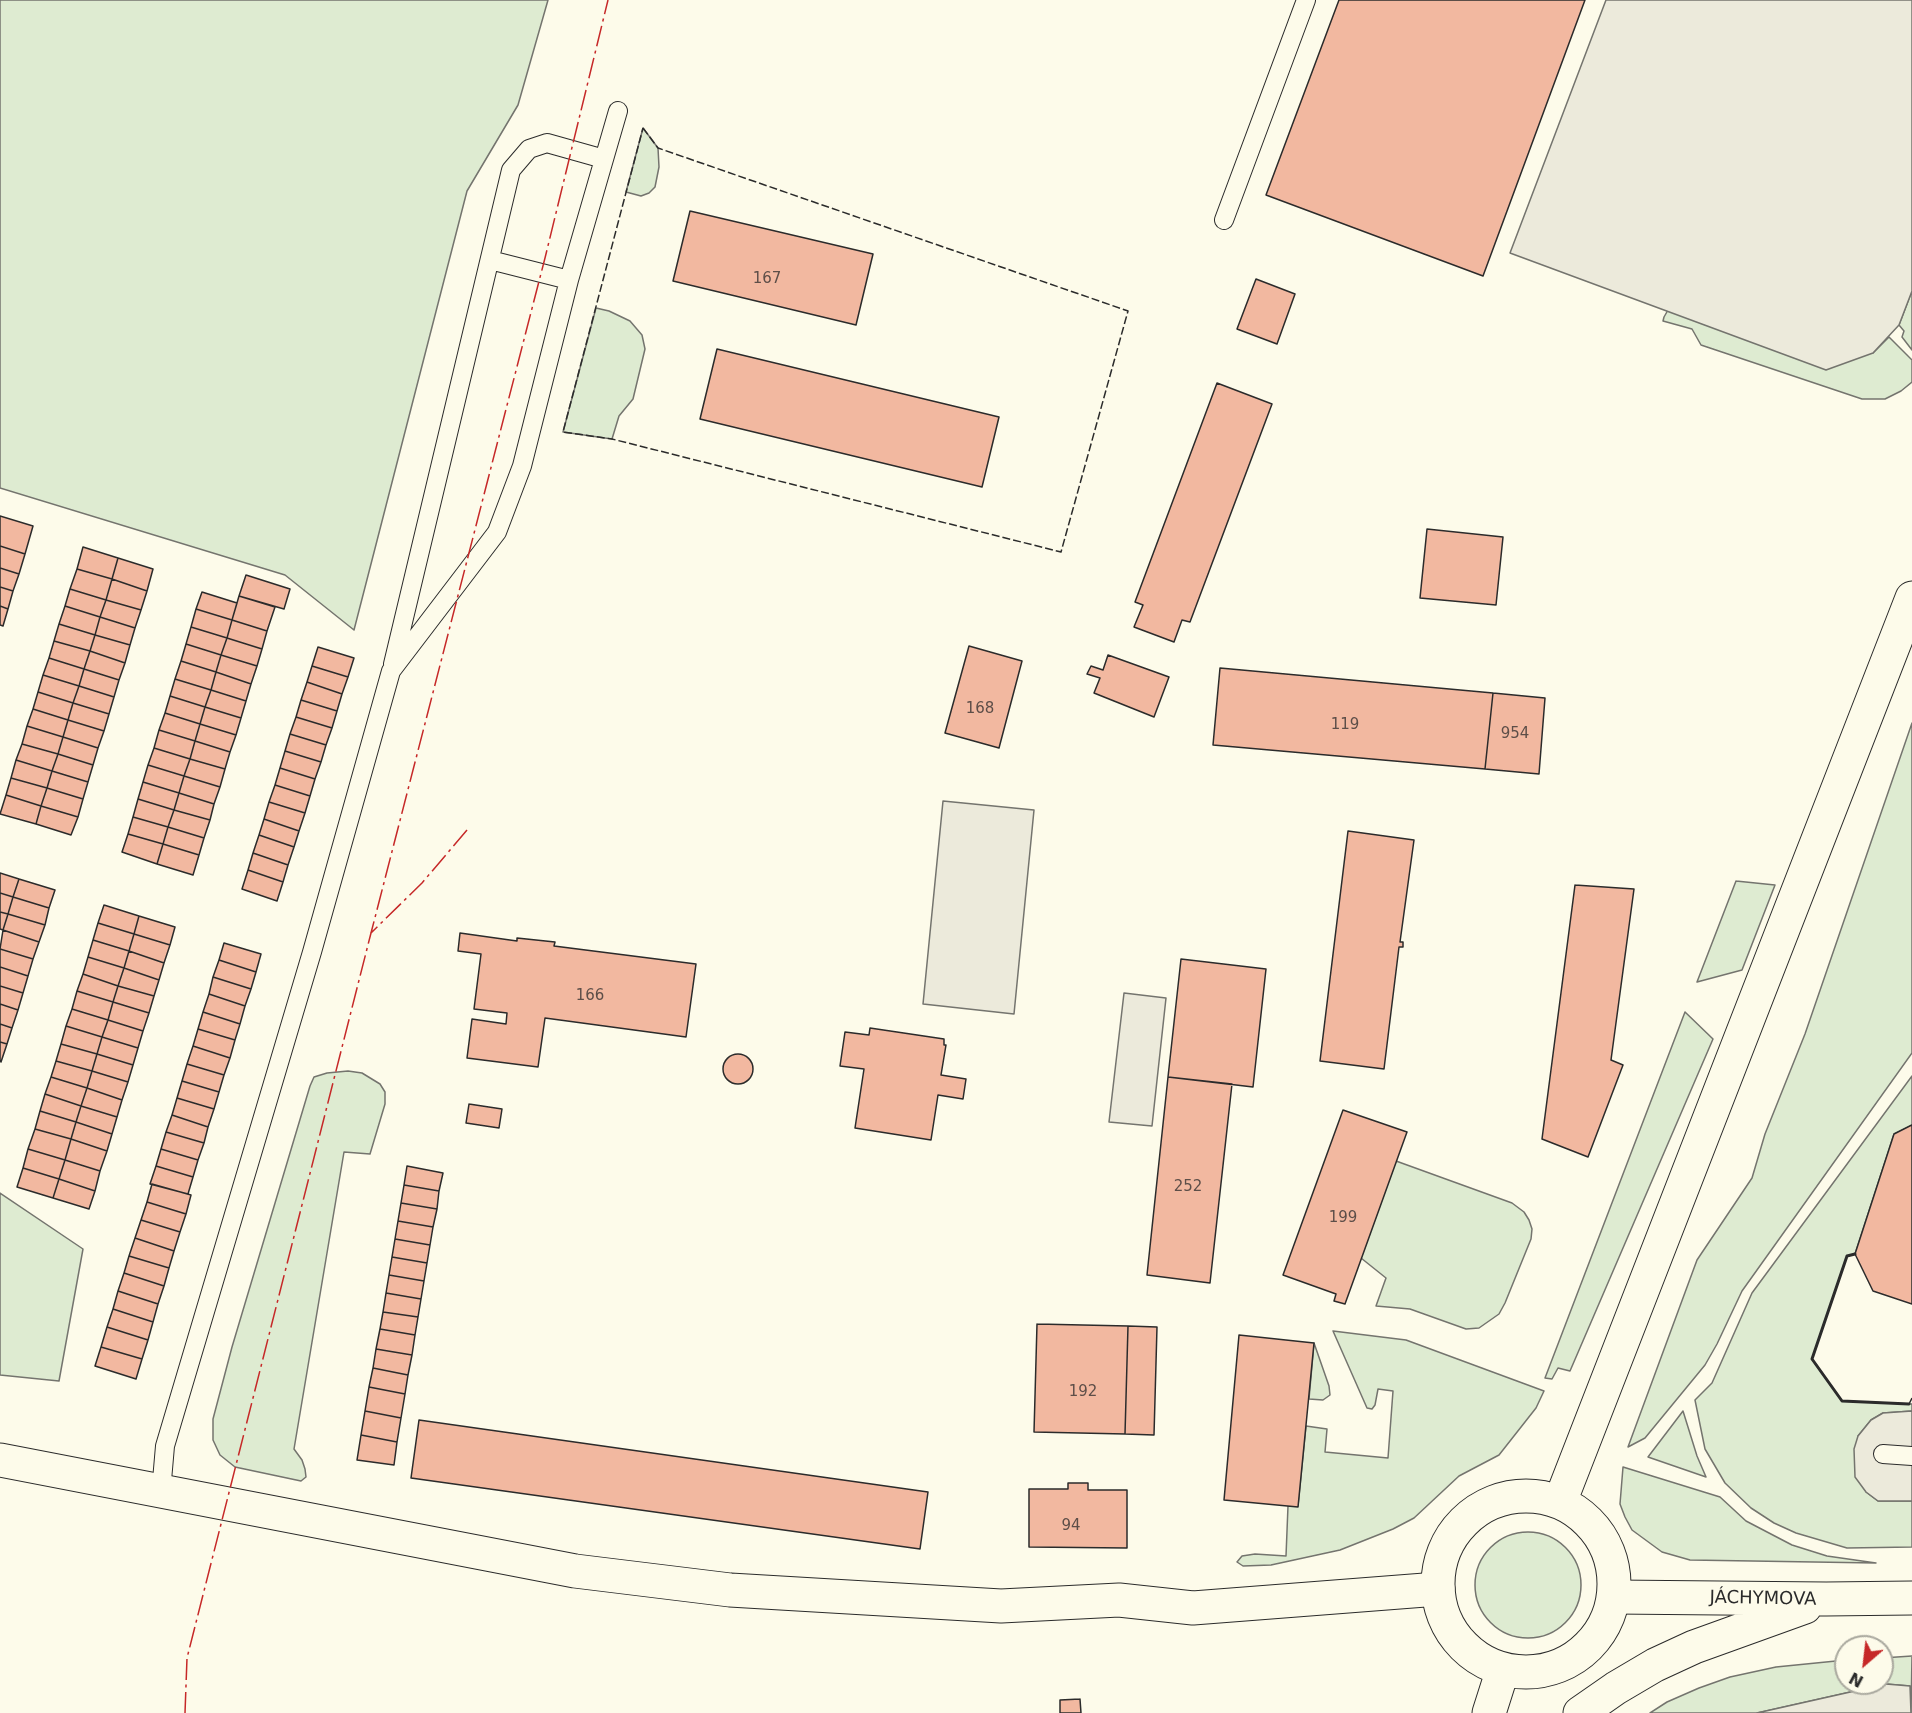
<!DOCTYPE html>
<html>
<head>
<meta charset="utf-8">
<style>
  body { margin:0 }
  #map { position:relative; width:1912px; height:1713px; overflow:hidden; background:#fdfbea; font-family:"DejaVu Sans",sans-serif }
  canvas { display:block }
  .north { position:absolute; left:1834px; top:1635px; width:60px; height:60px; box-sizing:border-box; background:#fdfbea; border:2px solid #a9a89e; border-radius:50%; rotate:208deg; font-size:16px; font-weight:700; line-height:24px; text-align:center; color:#2b2b2b }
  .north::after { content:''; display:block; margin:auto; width:21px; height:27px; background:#c62828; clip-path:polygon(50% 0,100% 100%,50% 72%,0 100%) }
</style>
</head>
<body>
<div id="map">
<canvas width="1912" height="1713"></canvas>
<div class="north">N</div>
</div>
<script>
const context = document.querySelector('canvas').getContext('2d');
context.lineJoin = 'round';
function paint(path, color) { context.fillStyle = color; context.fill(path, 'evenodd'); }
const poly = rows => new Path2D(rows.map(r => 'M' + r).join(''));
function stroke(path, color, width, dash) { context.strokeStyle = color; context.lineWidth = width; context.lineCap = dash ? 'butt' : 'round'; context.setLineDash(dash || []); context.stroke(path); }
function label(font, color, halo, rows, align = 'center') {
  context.font = font + ' "DejaVu Sans",sans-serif'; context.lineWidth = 4.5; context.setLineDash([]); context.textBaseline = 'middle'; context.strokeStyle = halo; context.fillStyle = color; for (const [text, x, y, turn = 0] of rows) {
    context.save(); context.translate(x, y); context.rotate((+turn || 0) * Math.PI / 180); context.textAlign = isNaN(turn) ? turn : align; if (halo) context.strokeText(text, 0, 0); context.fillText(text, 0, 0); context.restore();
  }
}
const green = poly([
  [0,0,548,0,518,105,467,191,354,630,285,575,0,488,0,0],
  [643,128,658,148,659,167,655,187,649,193,641,196,626,192,643,128],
  [1912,291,1912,350,1902,337,1904,331,1899,325,1912,291],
  [1672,303,1873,353,1889,337,1912,360,1912,382,1901,391,1885,399,1862,399,1701,345,1692,329,1663,321,1664,317,1672,303],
  [596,308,609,311,630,321,642,335,645,349,633,399,619,416,612,439,563,432,596,308],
  [1912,723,1912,1053,1742,1291,1717,1344,1705,1365,1645,1438,1628,1447,1697,1260,1752,1178,1765,1134,1805,1034,1912,723],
  [1736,881,1775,885,1742,970,1697,982,1736,881],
  [1685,1012,1713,1039,1570,1371,1558,1368,1552,1379,1545,1378,1685,1012],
  [348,1071,362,1073,380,1084,385,1092,385,1104,370,1154,344,1152,294,1449,302,1460,305,1469,306,1477,301,1481,235,1467,220,1455,213,1440,213,1419,232,1347,310,1086,314,1077,327,1073,348,1071],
  [1912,1076,1912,1125,1894,1134,1855,1254,1847,1256,1812,1359,1842,1401,1912,1404,1912,1411,1883,1413,1871,1420,1858,1436,1866,1492,1878,1501,1912,1501,1912,1547,1847,1548,1796,1533,1774,1523,1751,1508,1725,1483,1705,1449,1695,1400,1712,1383,1752,1293,1912,1076],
  [1396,1161,1512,1203,1524,1212,1529,1220,1532,1229,1531,1239,1505,1303,1499,1314,1479,1328,1466,1329,1410,1309,1376,1306,1386,1278,1361,1258,1396,1161],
  [0,1193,83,1249,59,1381,0,1375,0,1193],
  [1333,1331,1406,1340,1544,1391,1536,1408,1499,1455,1459,1476,1414,1518,1393,1529,1340,1550,1271,1565,1243,1566,1237,1562,1242,1556,1255,1554,1286,1556,1288,1506,1298,1506,1306,1426,1327,1429,1325,1452,1388,1458,1393,1391,1378,1389,1375,1405,1372,1409,1367,1408,1333,1331],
  [1314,1343,1329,1386,1330,1395,1323,1400,1309,1399,1314,1343],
  [1683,1411,1697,1456,1706,1477,1648,1457,1683,1411],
  [1623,1467,1720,1497,1746,1521,1792,1545,1827,1556,1876,1563,1690,1560,1662,1552,1632,1530,1625,1517,1620,1504,1623,1467],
  '1475 1585a53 53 0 1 1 106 0a53 53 0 1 1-106 0Z',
  [1912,1656,1911,1713,1910,1686,1886,1684,1757,1713,1650,1713,1667,1702,1699,1688,1730,1677,1776,1667,1846,1660,1846,1683,1882,1683,1882,1658,1912,1656]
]);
paint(green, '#deebd1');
stroke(green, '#74746e', 1.5);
const parking = poly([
  [1606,0,1912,0,1912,291,1899,325,1873,353,1826,370,1510,253,1606,0],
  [943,801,1034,810,1014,1014,923,1004,943,801],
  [1124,993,1166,998,1152,1126,1109,1122,1124,993],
  [1912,1411,1912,1501,1878,1501,1866,1492,1855,1477,1854,1449,1858,1436,1871,1420,1883,1413,1912,1411],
  [1886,1684,1910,1686,1911,1713,1757,1713,1886,1684]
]);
paint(parking, '#eceadb');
stroke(parking, '#74746e', 1.5);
const building = poly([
  [1339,0,1585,0,1483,276,1266,195,1339,0],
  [690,211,873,254,856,325,673,281,690,211],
  [1256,279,1295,294,1277,344,1237,329,1256,279],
  [717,349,999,417,982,487,700,419,717,349],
  [1217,383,1272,404,1190,622,1182,620,1174,642,1134,627,1143,605,1135,602,1217,383],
  [0,516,33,526,25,554,0,546,0,516],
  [1427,529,1503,537,1496,605,1420,598,1427,529],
  [0,546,25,554,19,574,0,568,0,546],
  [83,547,118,558,112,579,77,569,83,547],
  [118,558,153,569,147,591,112,579,118,558],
  [0,568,19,574,13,591,0,587,0,568],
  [77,569,112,579,106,600,70,589,77,569],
  [246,575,290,589,284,609,239,596,246,575],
  [112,579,147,591,141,610,106,600,112,579],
  [0,587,13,591,8,609,0,606,0,587],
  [70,589,106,600,100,617,65,606,70,589],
  [202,592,237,603,232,620,196,609,202,592],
  [239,596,275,607,267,631,232,620,239,596],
  [106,600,141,610,135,628,100,617,106,600],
  [0,606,8,609,3,626,0,625,0,606],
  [65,606,100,617,95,635,59,624,65,606],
  [196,609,232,620,227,638,191,627,196,609],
  [100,617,135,628,130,645,95,635,100,617],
  [232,620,267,631,262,649,227,638,232,620],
  [59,624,95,635,90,651,54,641,59,624],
  [191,627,227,638,221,655,186,644,191,627],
  [95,635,130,645,125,663,90,651,95,635],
  [227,638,262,649,257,666,221,655,227,638],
  [54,641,90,651,84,669,49,658,54,641],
  [186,644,221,655,216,672,181,661,186,644],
  [969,646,1022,661,999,748,945,733,969,646],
  [318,647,354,658,348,677,312,666,318,647],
  [90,651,125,663,119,680,84,669,90,651],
  [221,655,257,666,251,684,216,672,221,655],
  [1108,655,1169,677,1154,717,1094,693,1100,678,1087,674,1091,666,1103,670,1108,655],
  [49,658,84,669,79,686,43,675,49,658],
  [181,661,216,672,211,690,175,679,181,661],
  [312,666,348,677,342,694,307,682,312,666],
  [1220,668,1493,693,1485,769,1213,745,1220,668],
  [84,669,119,680,114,697,79,686,84,669],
  [216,672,251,684,246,701,211,690,216,672],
  [43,675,79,686,73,703,38,692,43,675],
  [175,679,211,690,205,707,170,696,175,679],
  [307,682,342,694,337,711,301,700,307,682],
  [79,686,114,697,109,714,73,703,79,686],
  [211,690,246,701,241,718,205,707,211,690],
  [38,692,73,703,68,720,33,709,38,692],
  [1493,693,1545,698,1539,774,1485,769,1493,693],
  [170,696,205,707,200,724,165,713,170,696],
  [301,700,337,711,332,728,296,717,301,700],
  [73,703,109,714,104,731,68,720,73,703],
  [205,707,241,718,236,735,200,724,205,707],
  [33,709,68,720,63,737,27,726,33,709],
  [165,713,200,724,195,741,159,730,165,713],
  [296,717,332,728,326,745,290,734,296,717],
  [68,720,104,731,98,748,63,737,68,720],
  [200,724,236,735,230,752,195,741,200,724],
  [27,726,63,737,58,754,22,744,27,726],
  [159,730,195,741,190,759,154,748,159,730],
  [290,734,326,745,321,762,285,751,290,734],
  [63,737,98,748,93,765,58,754,63,737],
  [195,741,230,752,225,769,190,759,195,741],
  [22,744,58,754,52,771,16,760,22,744],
  [154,748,190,759,184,776,148,765,154,748],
  [285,751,321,762,315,779,280,768,285,751],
  [58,754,93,765,88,782,52,771,58,754],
  [190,759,225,769,220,787,184,776,190,759],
  [16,760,52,771,47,788,11,778,16,760],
  [148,765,184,776,179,793,143,782,148,765],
  [280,768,315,779,310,796,275,785,280,768],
  [52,771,88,782,83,799,47,788,52,771],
  [184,776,220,787,214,804,179,793,184,776],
  [11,778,47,788,41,806,6,795,11,778],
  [143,782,179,793,174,810,138,799,143,782],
  [275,785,310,796,305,813,269,802,275,785],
  [47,788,83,799,78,817,41,806,47,788],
  [179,793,214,804,210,820,174,810,179,793],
  [6,795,41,806,36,824,0,814,6,795],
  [138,799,174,810,168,827,133,817,138,799],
  [269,802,305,813,299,831,264,819,269,802],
  [41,806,78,817,71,835,36,824,41,806],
  [174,810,210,820,204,838,168,827,174,810],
  [133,817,168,827,163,844,128,834,133,817],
  [264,819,299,831,294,847,259,835,264,819],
  [168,827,204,838,199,855,163,844,168,827],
  [1348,831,1414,840,1400,942,1403,942,1403,947,1399,947,1384,1069,1320,1061,1348,831],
  [128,834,163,844,157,864,122,852,128,834],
  [259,835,294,847,288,865,253,853,259,835],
  [163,844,199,855,193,875,157,864,163,844],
  [253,853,288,865,283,882,248,870,253,853],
  [248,870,283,882,277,901,242,889,248,870],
  [0,873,19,879,13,897,0,893,0,873],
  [19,879,55,890,49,908,13,897,19,879],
  [1575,885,1634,889,1611,1060,1623,1065,1588,1157,1542,1139,1575,885],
  [0,893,13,897,8,914,0,912,0,893],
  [13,897,49,908,45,925,8,914,13,897],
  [104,905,139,916,134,934,98,923,104,905],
  [0,912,8,914,3,930,0,929,0,912],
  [8,914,45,925,39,942,3,930,8,914],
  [139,916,175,927,170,945,134,934,139,916],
  [98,923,134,934,129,951,93,940,98,923],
  [3,930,39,942,33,959,0,949,3,930],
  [460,933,517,941,517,938,555,942,554,946,696,964,686,1037,545,1018,538,1067,467,1058,472,1019,506,1024,507,1013,474,1009,481,954,458,951,460,933],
  [134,934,170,945,164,963,129,951,134,934],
  [93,940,129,951,124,968,88,957,93,940],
  [224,943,261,954,256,972,219,960,224,943],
  [0,949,33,959,28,976,0,967,0,949],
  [129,951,164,963,159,980,124,968,129,951],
  [88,957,124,968,118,986,83,974,88,957],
  [1181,959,1266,969,1253,1087,1168,1077,1181,959],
  [219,960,256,972,251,989,213,977,219,960],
  [0,967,28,976,23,993,0,986,0,967],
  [124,968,159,980,154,996,118,986,124,968],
  [83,974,118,986,113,1002,77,991,83,974],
  [213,977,251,989,245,1006,209,994,213,977],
  [0,986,23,993,18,1010,0,1004,0,986],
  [118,986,154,996,149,1013,113,1002,118,986],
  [77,991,113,1002,108,1020,72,1009,77,991],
  [209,994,245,1006,240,1024,203,1012,209,994],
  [113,1002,149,1013,143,1031,108,1020,113,1002],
  [0,1004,18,1010,12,1028,0,1024,0,1004],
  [72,1009,108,1020,102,1037,66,1026,72,1009],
  [203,1012,240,1024,235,1040,198,1029,203,1012],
  [108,1020,143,1031,138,1048,102,1037,108,1020],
  [0,1024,12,1028,7,1044,0,1042,0,1024],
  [66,1026,102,1037,97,1054,61,1044,66,1026],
  [870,1028,944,1039,944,1045,946,1045,941,1075,966,1079,963,1099,938,1095,931,1140,855,1128,864,1069,840,1066,845,1032,869,1035,870,1028],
  [198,1029,235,1040,230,1058,193,1046,198,1029],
  [102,1037,138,1048,133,1065,97,1054,102,1037],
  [0,1042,7,1044,1,1062,0,1061,0,1042],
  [61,1044,97,1054,92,1071,56,1061,61,1044],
  [193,1046,230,1058,224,1075,187,1064,193,1046],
  [97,1054,133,1065,128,1082,92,1071,97,1054],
  '723 1069a15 15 0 1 1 30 0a15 15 0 1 1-30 0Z',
  [56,1061,92,1071,87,1088,51,1077,56,1061],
  [187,1064,224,1075,219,1092,182,1081,187,1064],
  [92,1071,128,1082,122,1100,87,1088,92,1071],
  [51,1077,87,1088,81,1106,45,1094,51,1077],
  [1168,1077,1232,1084,1210,1283,1147,1275,1168,1077],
  [182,1081,219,1092,214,1109,177,1098,182,1081],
  [87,1088,122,1100,117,1117,81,1106,87,1088],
  [45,1094,81,1106,76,1122,40,1111,45,1094],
  [177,1098,214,1109,208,1127,172,1115,177,1098],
  [469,1104,502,1109,499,1128,466,1123,469,1104],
  [81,1106,117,1117,112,1134,76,1122,81,1106],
  [1343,1110,1407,1132,1345,1304,1334,1301,1336,1294,1283,1275,1343,1110],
  [40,1111,76,1122,71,1139,35,1129,40,1111],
  [172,1115,208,1127,204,1143,166,1132,172,1115],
  [76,1122,112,1134,107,1151,71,1139,76,1122],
  [1912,1125,1912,1304,1873,1291,1855,1254,1894,1134,1912,1125],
  [35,1129,71,1139,65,1160,28,1149,35,1129],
  [166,1132,204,1143,198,1160,161,1149,166,1132],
  [71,1139,107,1151,100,1171,65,1160,71,1139],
  [28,1149,65,1160,59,1179,23,1168,28,1149],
  [161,1149,198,1160,193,1177,156,1166,161,1149],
  [65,1160,100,1171,95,1191,59,1179,65,1160],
  [156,1166,193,1177,188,1194,150,1184,156,1166],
  [407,1166,443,1173,439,1191,404,1185,407,1166],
  [23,1168,59,1179,53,1198,17,1187,23,1168],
  [59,1179,95,1191,89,1209,53,1198,59,1179],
  [152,1184,191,1195,186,1214,147,1202,152,1184],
  [404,1185,439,1191,437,1209,401,1203,404,1185],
  [147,1202,186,1214,180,1232,141,1220,147,1202],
  [401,1203,437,1209,433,1227,398,1221,401,1203],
  [141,1220,180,1232,174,1251,135,1238,141,1220],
  [398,1221,433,1227,430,1245,395,1239,398,1221],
  [135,1238,174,1251,169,1268,129,1256,135,1238],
  [395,1239,430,1245,427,1263,392,1257,395,1239],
  [129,1256,169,1268,164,1286,124,1273,129,1256],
  [392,1257,427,1263,424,1281,389,1275,392,1257],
  [124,1273,164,1286,158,1304,118,1291,124,1273],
  [389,1275,424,1281,421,1299,386,1293,389,1275],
  [118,1291,158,1304,153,1322,113,1309,118,1291],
  [386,1293,421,1299,418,1317,383,1312,386,1293],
  [113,1309,153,1322,148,1340,107,1327,113,1309],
  [383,1312,418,1317,415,1335,380,1329,383,1312],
  [1037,1324,1128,1326,1125,1434,1034,1432,1037,1324],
  [1128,1326,1157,1327,1154,1435,1125,1434,1128,1326],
  [107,1327,148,1340,142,1359,101,1347,107,1327],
  [380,1329,415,1335,412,1355,376,1349,380,1329],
  [1239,1335,1314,1343,1298,1507,1224,1500,1239,1335],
  [101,1347,142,1359,136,1379,95,1366,101,1347],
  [376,1349,412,1355,408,1375,373,1368,376,1349],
  [373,1368,408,1375,405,1394,369,1387,373,1368],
  [369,1387,405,1394,401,1418,365,1411,369,1387],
  [365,1411,401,1418,397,1442,361,1435,365,1411],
  [419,1420,928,1492,920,1549,411,1478,419,1420],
  [361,1435,397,1442,394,1465,357,1460,361,1435],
  [1068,1483,1088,1483,1088,1490,1127,1490,1127,1548,1029,1547,1029,1489,1068,1489,1068,1483],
  [1080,1699,1081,1713,1060,1713,1060,1700,1080,1699]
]);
paint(building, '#f2b8a0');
stroke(building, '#2b2b2b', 1.5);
const service = poly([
  [1224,220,1306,0],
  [490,260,569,280],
  [393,664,511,170,529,149,547,143,604,159],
  [1883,1454,1912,1456],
  [161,1492,165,1446,312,952,391,671,497,532,522,466,569,280,618,111]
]);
const minor = poly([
  [1614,1597,1826,1599,1912,1598],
  [1580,1713,1616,1688,1655,1665,1694,1647,1805,1607]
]);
const tertiary = poly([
  [0,1460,575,1571,730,1590,1001,1606,1119,1600,1193,1608,1438,1589]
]);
const primary = poly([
  '1438 1584a88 88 0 1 1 176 0a88 88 0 1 1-176 0Z',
  [1560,1502,1912,598],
  [1489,1713,1503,1669]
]);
stroke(service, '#2b2b2b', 20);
stroke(minor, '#2b2b2b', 35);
stroke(tertiary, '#2b2b2b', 35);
stroke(primary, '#2b2b2b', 35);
stroke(service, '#fdfbea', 18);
stroke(minor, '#fdfbea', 33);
stroke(tertiary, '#fdfbea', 33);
stroke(primary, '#fdfbea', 33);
stroke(poly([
  [643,128,658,148,1128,311,1061,552,612,439,563,432,643,128],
  [1909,1404,1912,1398]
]), '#2b2b2b', 1.5, [8, 3]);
stroke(poly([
  [1855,1254,1847,1256,1812,1359,1842,1401,1909,1404]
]), '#2b2b2b', 3);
stroke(poly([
  [467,830,422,883,371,933,545,258,608,0],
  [185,1713,187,1658,371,933]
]), '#c62828', 1.5, [21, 4.5, 3, 4.5]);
label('15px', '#5d4e48', null, [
  ["167",767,279],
  ["168",980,709],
  ["119",1345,725],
  ["954",1515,734],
  ["166",590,996],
  ["252",1188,1187],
  ["199",1343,1218],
  ["192",1083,1392],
  ["94",1071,1526]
]);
label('18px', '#2b2b2b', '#fdfbea', [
  ["JÁCHYMOVA",1763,1599,1]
]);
</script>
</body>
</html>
